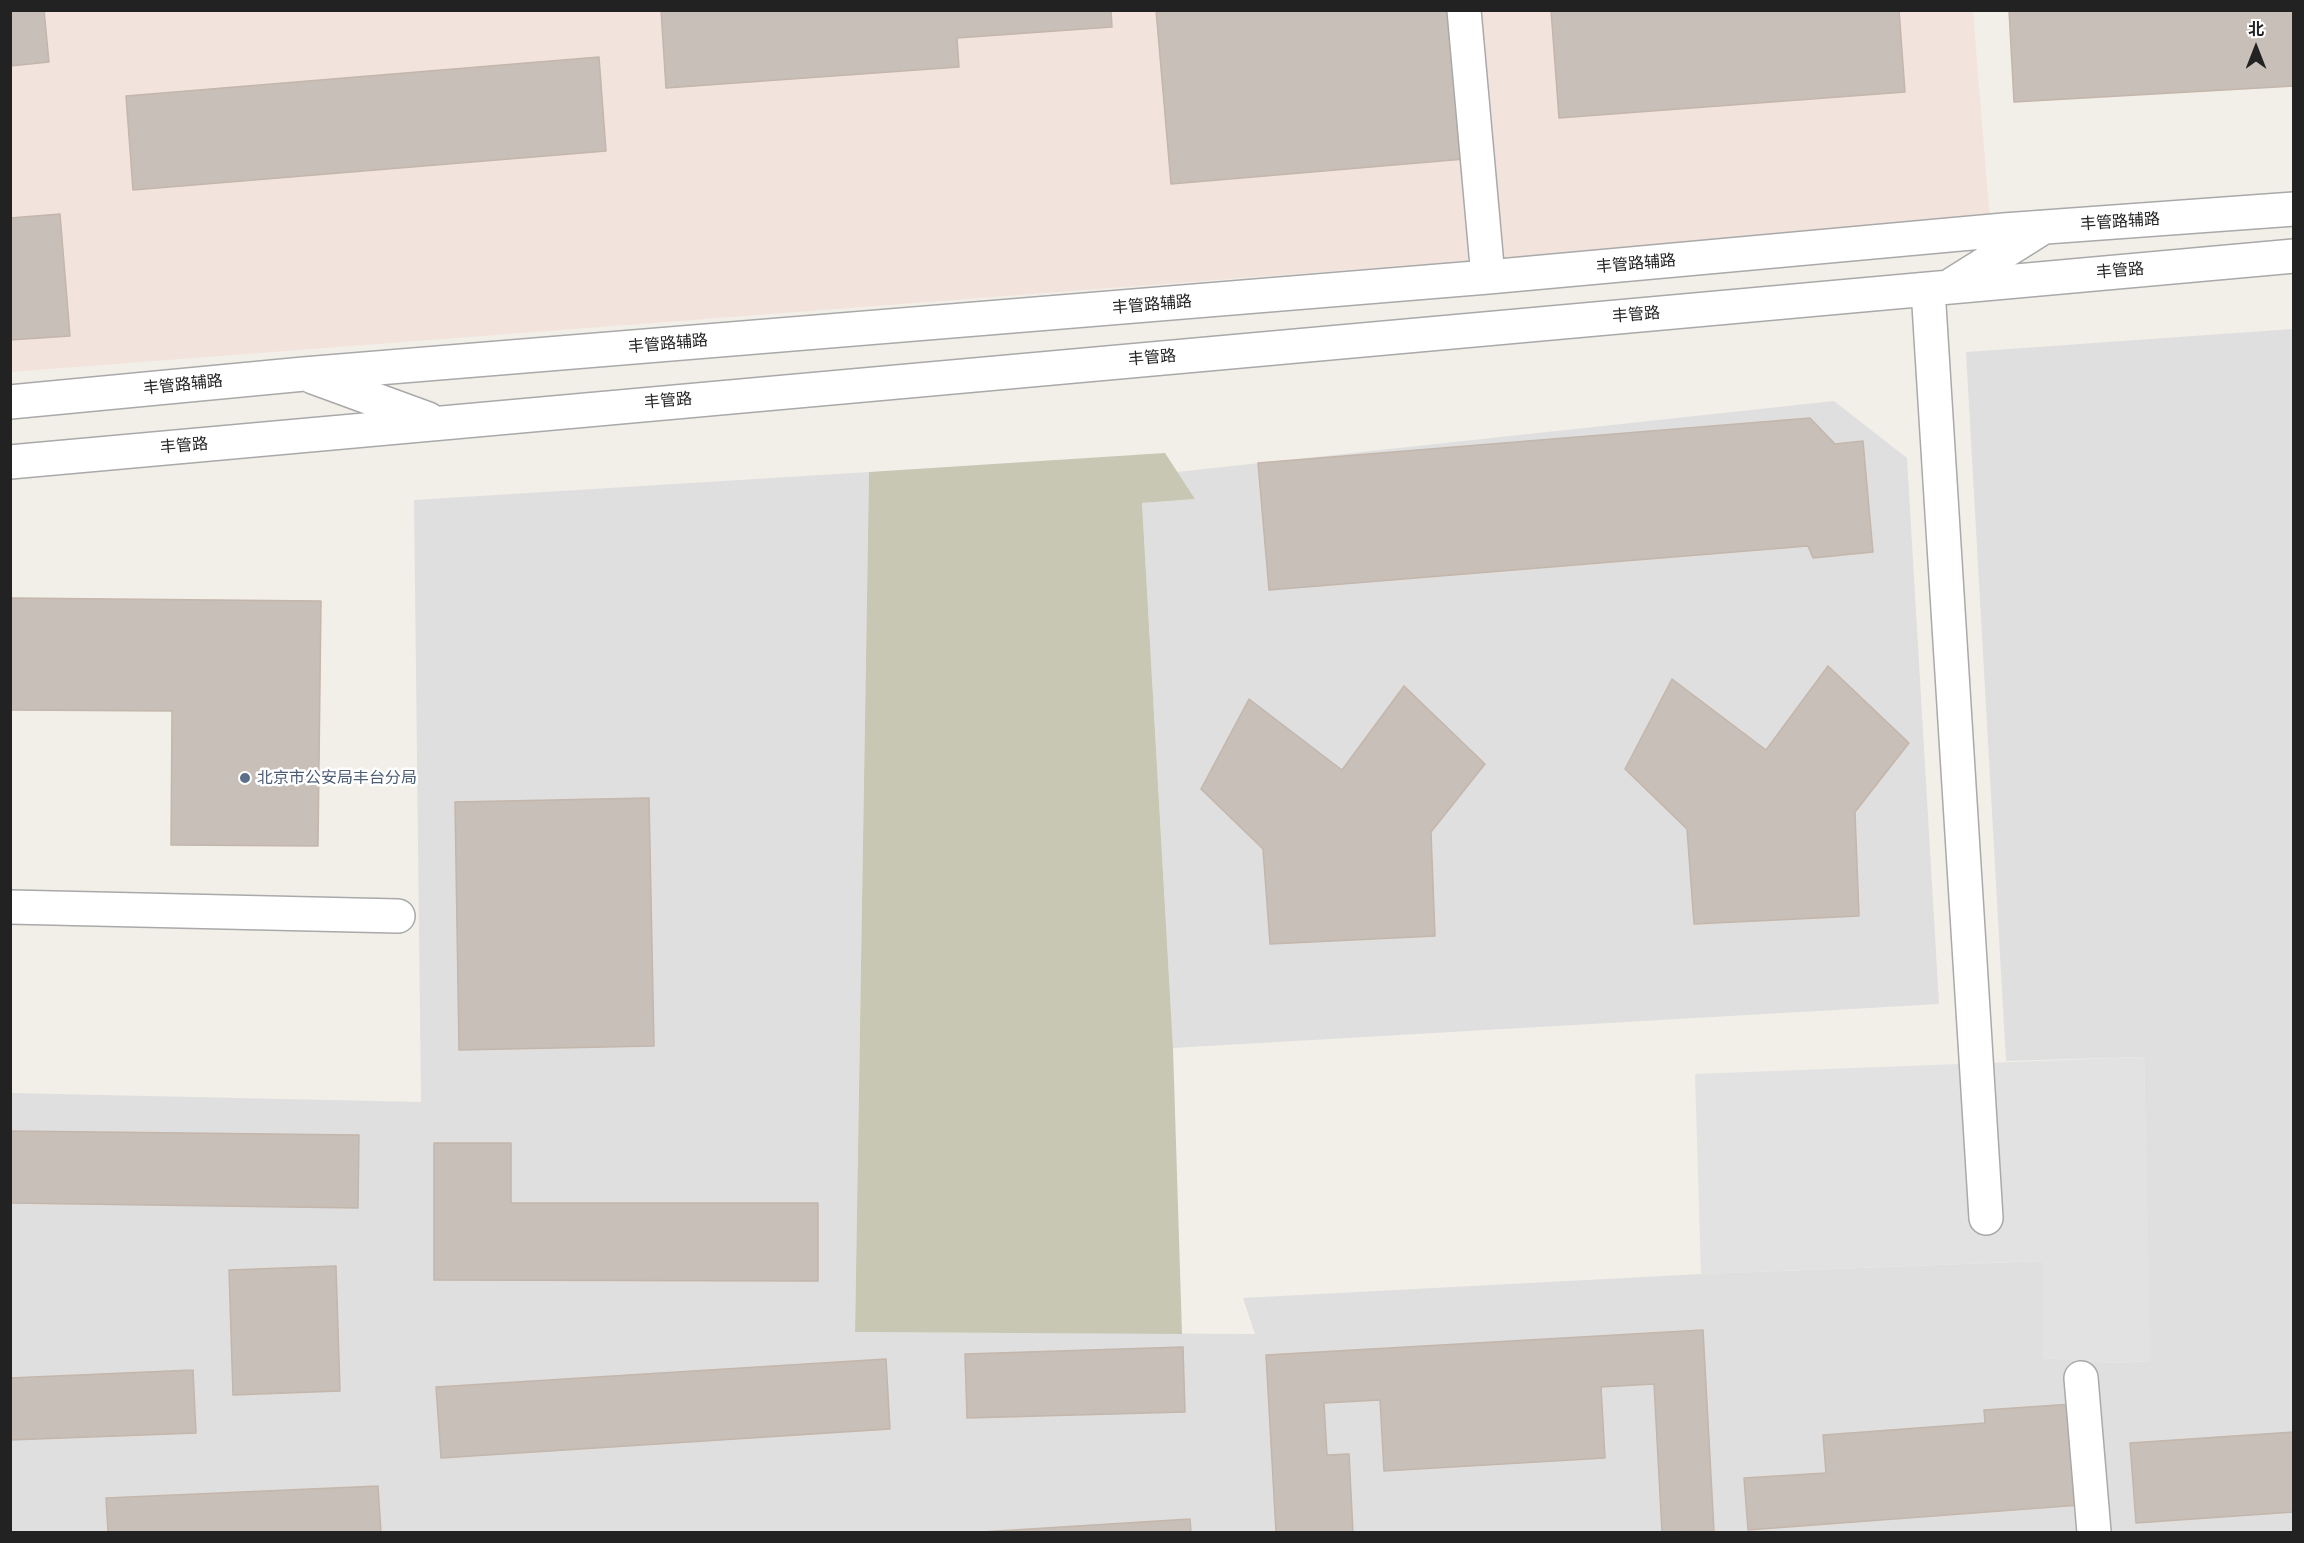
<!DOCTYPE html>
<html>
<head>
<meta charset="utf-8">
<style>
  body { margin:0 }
  #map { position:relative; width:2304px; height:1543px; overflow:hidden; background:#f2efe9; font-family:"Work Sans","Noto Sans SC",sans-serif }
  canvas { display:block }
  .frame { position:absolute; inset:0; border:12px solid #222; pointer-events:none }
  .north { position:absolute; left:2226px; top:18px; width:60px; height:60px; -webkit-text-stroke:4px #fff; paint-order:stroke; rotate:0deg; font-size:16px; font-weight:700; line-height:24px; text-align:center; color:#222 }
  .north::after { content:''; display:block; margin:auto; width:21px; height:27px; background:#222; clip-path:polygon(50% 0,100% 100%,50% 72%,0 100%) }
</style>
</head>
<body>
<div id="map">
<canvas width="2304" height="1543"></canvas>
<div class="frame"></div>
<div class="north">北</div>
</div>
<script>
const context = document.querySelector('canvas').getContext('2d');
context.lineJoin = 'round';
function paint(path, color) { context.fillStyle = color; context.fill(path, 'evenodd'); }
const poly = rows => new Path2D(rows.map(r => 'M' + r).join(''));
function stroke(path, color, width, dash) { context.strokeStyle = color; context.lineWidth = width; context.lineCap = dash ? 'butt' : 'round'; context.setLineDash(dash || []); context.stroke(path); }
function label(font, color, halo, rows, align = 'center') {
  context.font = font + ' "Work Sans","Noto Sans SC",sans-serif'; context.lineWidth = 5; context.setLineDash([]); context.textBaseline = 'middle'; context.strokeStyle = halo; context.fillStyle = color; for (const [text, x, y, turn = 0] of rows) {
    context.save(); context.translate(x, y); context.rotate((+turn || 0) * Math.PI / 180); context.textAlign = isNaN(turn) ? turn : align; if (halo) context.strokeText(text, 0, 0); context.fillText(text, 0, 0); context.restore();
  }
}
paint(poly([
  [2293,329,2293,1532,11,1532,11,1093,421,1102,414,500,869,472,855,1332,1255,1334,1243,1298,1701,1274,2043,1261,2042,1358,2110,1363,2150,1361,2144,1057,2006,1061,1966,352],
  [1834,401,1907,458,1939,1004,1173,1048,1142,503,1195,499,1177,472]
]), '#e0dfdf');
paint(poly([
  [11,11,1973,11,1990,221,11,372]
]), '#f3e3dd');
paint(poly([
  [1165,453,1195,499,1142,503,1173,1048,1182,1334,855,1332,869,472]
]), '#c7c7b4');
paint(poly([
  [2144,1057,2151,1361,2110,1363,2042,1358,2042,1261,1701,1274,1695,1074]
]), '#e2e2e2');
const building = poly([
  [10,10,44,10,49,62,10,66,10,10],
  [661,10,1111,10,1112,27,957,38,959,67,666,88,661,10],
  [1156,10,1452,10,1465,159,1171,184,1156,10],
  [1551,10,1899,10,1905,92,1559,118,1551,10],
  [2009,10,2294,10,2294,86,2014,102,2009,10],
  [599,57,606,151,133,190,126,96,599,57],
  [60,214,70,336,10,340,10,218,60,214],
  [1810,418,1835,444,1863,441,1873,552,1813,558,1808,546,1269,590,1258,463,1810,418],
  [10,598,321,601,318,846,171,845,172,711,10,710,10,598],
  [1828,666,1909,743,1855,812,1859,916,1694,924,1687,829,1625,769,1672,679,1766,750,1828,666],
  [1404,686,1485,764,1431,832,1435,936,1270,944,1263,849,1201,789,1249,699,1342,770,1404,686],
  [649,798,654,1046,459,1050,455,802,649,798],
  [10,1131,359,1135,358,1208,10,1203,10,1131],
  [434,1143,511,1143,511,1203,818,1203,818,1281,434,1280,434,1143],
  [336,1266,340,1391,233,1395,229,1270,336,1266],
  [1703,1330,1714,1531,1662,1532,1654,1384,1601,1387,1605,1458,1384,1471,1380,1400,1324,1403,1327,1455,1349,1454,1353,1532,1276,1532,1266,1355,1703,1330],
  [1183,1347,1185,1412,967,1418,965,1354,1183,1347],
  [886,1359,890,1429,441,1458,436,1387,886,1359],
  [193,1370,196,1433,10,1440,10,1378,193,1370],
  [2073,1404,2080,1505,1748,1530,1744,1478,1826,1473,1823,1435,1985,1423,1984,1410,2073,1404],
  [2294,1432,2294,1512,2136,1523,2130,1443,2294,1432],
  [378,1486,381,1532,108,1532,106,1498,378,1486],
  [1190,1519,1191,1532,981,1532,1190,1519]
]);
paint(building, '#c7bfb8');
stroke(building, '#c4b6ab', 1.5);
const minor = poly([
  [1464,10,1488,277],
  [1953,284,2039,230],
  [1928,289,1986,1218],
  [313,377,428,419],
  [10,402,304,374,1488,277,2004,230,2294,209],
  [10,462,2294,256],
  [10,907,398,916],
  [2081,1378,2094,1532]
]);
stroke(minor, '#a9a9a9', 36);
stroke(minor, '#fff', 33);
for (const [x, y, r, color] of [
  [245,778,6,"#5c6f8a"]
]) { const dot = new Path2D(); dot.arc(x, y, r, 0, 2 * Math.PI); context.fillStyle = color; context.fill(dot); stroke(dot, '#fff', 2); }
label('16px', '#222', '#fff', [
  ["丰管路辅路",2120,222,-4],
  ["丰管路辅路",1636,264,-5],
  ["丰管路",2120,271,-5],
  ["丰管路辅路",1152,305,-5],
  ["丰管路",1636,315,-5],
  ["丰管路辅路",668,344,-5],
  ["丰管路",1152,358,-5],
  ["丰管路辅路",183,385,-6],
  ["丰管路",668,401,-5],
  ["丰管路",184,446,-5]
]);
label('16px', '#4e5e75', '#fff', [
  ["北京市公安局丰台分局",257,778]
], 'left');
</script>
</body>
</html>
